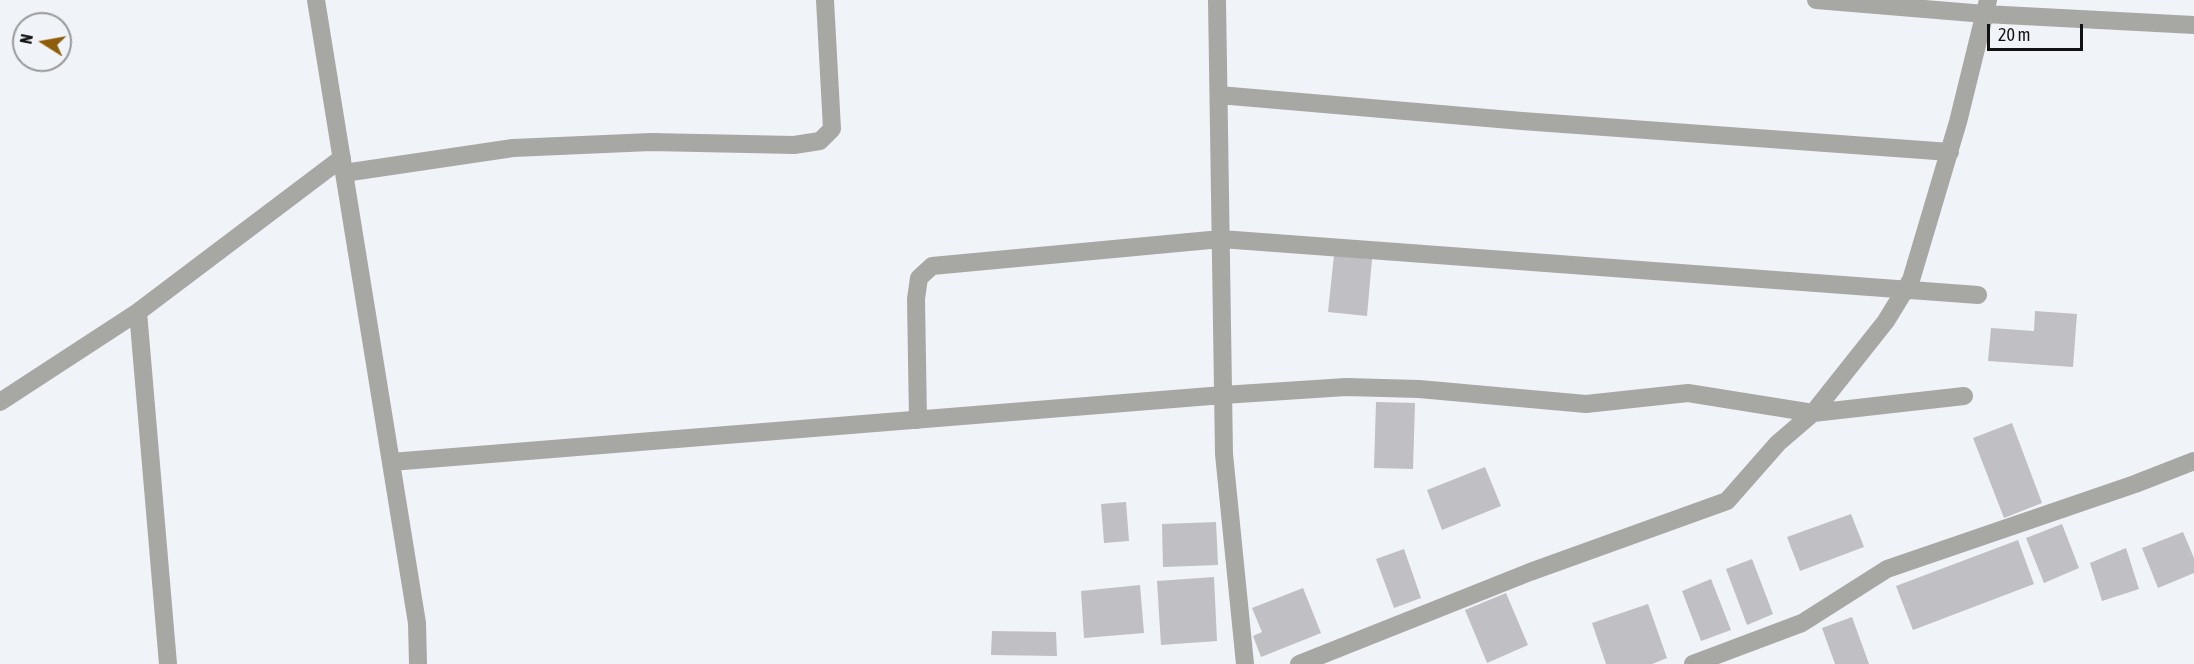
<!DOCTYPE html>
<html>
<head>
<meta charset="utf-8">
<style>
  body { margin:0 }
  #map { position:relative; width:2194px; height:664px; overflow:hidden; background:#f0f3f7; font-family:"Asap Condensed",sans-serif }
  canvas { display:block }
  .north { position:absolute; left:12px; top:12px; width:60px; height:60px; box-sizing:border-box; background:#f0f3f7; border:2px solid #97999c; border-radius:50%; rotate:281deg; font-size:16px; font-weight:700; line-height:24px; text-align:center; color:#111214 }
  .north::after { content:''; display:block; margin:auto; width:21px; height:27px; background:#8f5e0b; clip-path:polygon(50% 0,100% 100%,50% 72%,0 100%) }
  .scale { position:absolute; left:1987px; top:24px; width:96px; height:27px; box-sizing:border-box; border:3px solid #111214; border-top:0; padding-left:8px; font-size:18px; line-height:21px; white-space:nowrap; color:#111214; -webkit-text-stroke:4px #f0f3f7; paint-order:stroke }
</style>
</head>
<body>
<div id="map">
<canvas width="2194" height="664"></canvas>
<div class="north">N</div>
<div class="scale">20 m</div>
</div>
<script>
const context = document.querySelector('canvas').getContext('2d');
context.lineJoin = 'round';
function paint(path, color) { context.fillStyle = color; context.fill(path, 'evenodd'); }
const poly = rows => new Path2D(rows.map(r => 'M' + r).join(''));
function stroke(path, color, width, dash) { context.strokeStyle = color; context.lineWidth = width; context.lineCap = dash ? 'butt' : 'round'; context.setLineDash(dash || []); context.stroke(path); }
paint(poly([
  [1334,255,1372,259,1367,316,1328,312],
  [2035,311,2077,314,2073,367,1988,361,1991,328,2034,331],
  [1376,402,1415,403,1413,469,1374,468],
  [2012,423,2042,503,2004,518,1973,438],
  [1485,467,1501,506,1442,530,1427,490],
  [1126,502,1129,541,1104,543,1101,504],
  [1851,514,1864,547,1800,571,1787,537],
  [1216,522,1218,565,1163,567,1162,524],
  [2062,524,2079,568,2044,583,2026,538],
  [2183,532,2194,558,2194,573,2158,588,2142,548],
  [2018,540,2034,584,1913,630,1896,586],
  [2126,548,2139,589,2102,601,2090,563],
  [1404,549,1421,598,1394,608,1376,559],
  [1752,559,1773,614,1747,625,1726,569],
  [1214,577,1217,641,1161,645,1157,581],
  [1711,579,1731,630,1701,641,1682,591],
  [1140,585,1144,633,1084,638,1081,591],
  [1303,588,1321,633,1261,657,1253,636,1262,632,1252,608],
  [1506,593,1528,645,1487,663,1465,610],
  [1648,604,1667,658,1652,664,1606,664,1592,623],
  [1852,617,1869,664,1835,664,1822,628],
  [992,631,1056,632,1057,656,991,655]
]), '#bfbfc4');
stroke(poly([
  [316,0,417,623,418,664],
  [1217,0,1224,454,1245,664],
  [1816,0,1985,14,2194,25],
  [1219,95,1522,121,1950,152],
  [344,173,513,148,651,142,794,145,820,141,832,129,825,0],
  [138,312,168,664],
  [0,402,138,312,342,158],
  [918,420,916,299,919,278,932,266,1221,239,1978,295],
  [391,462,1223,395,1346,387,1419,389,1586,404,1688,393,1813,413,1964,396],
  [1299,664,1530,572,1727,501,1778,443,1813,413,1886,321,1911,280,1958,122,1988,0],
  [1693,664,1802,623,1887,569,2135,484,2194,461]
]), '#a7a7a4', 18);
</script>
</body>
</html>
